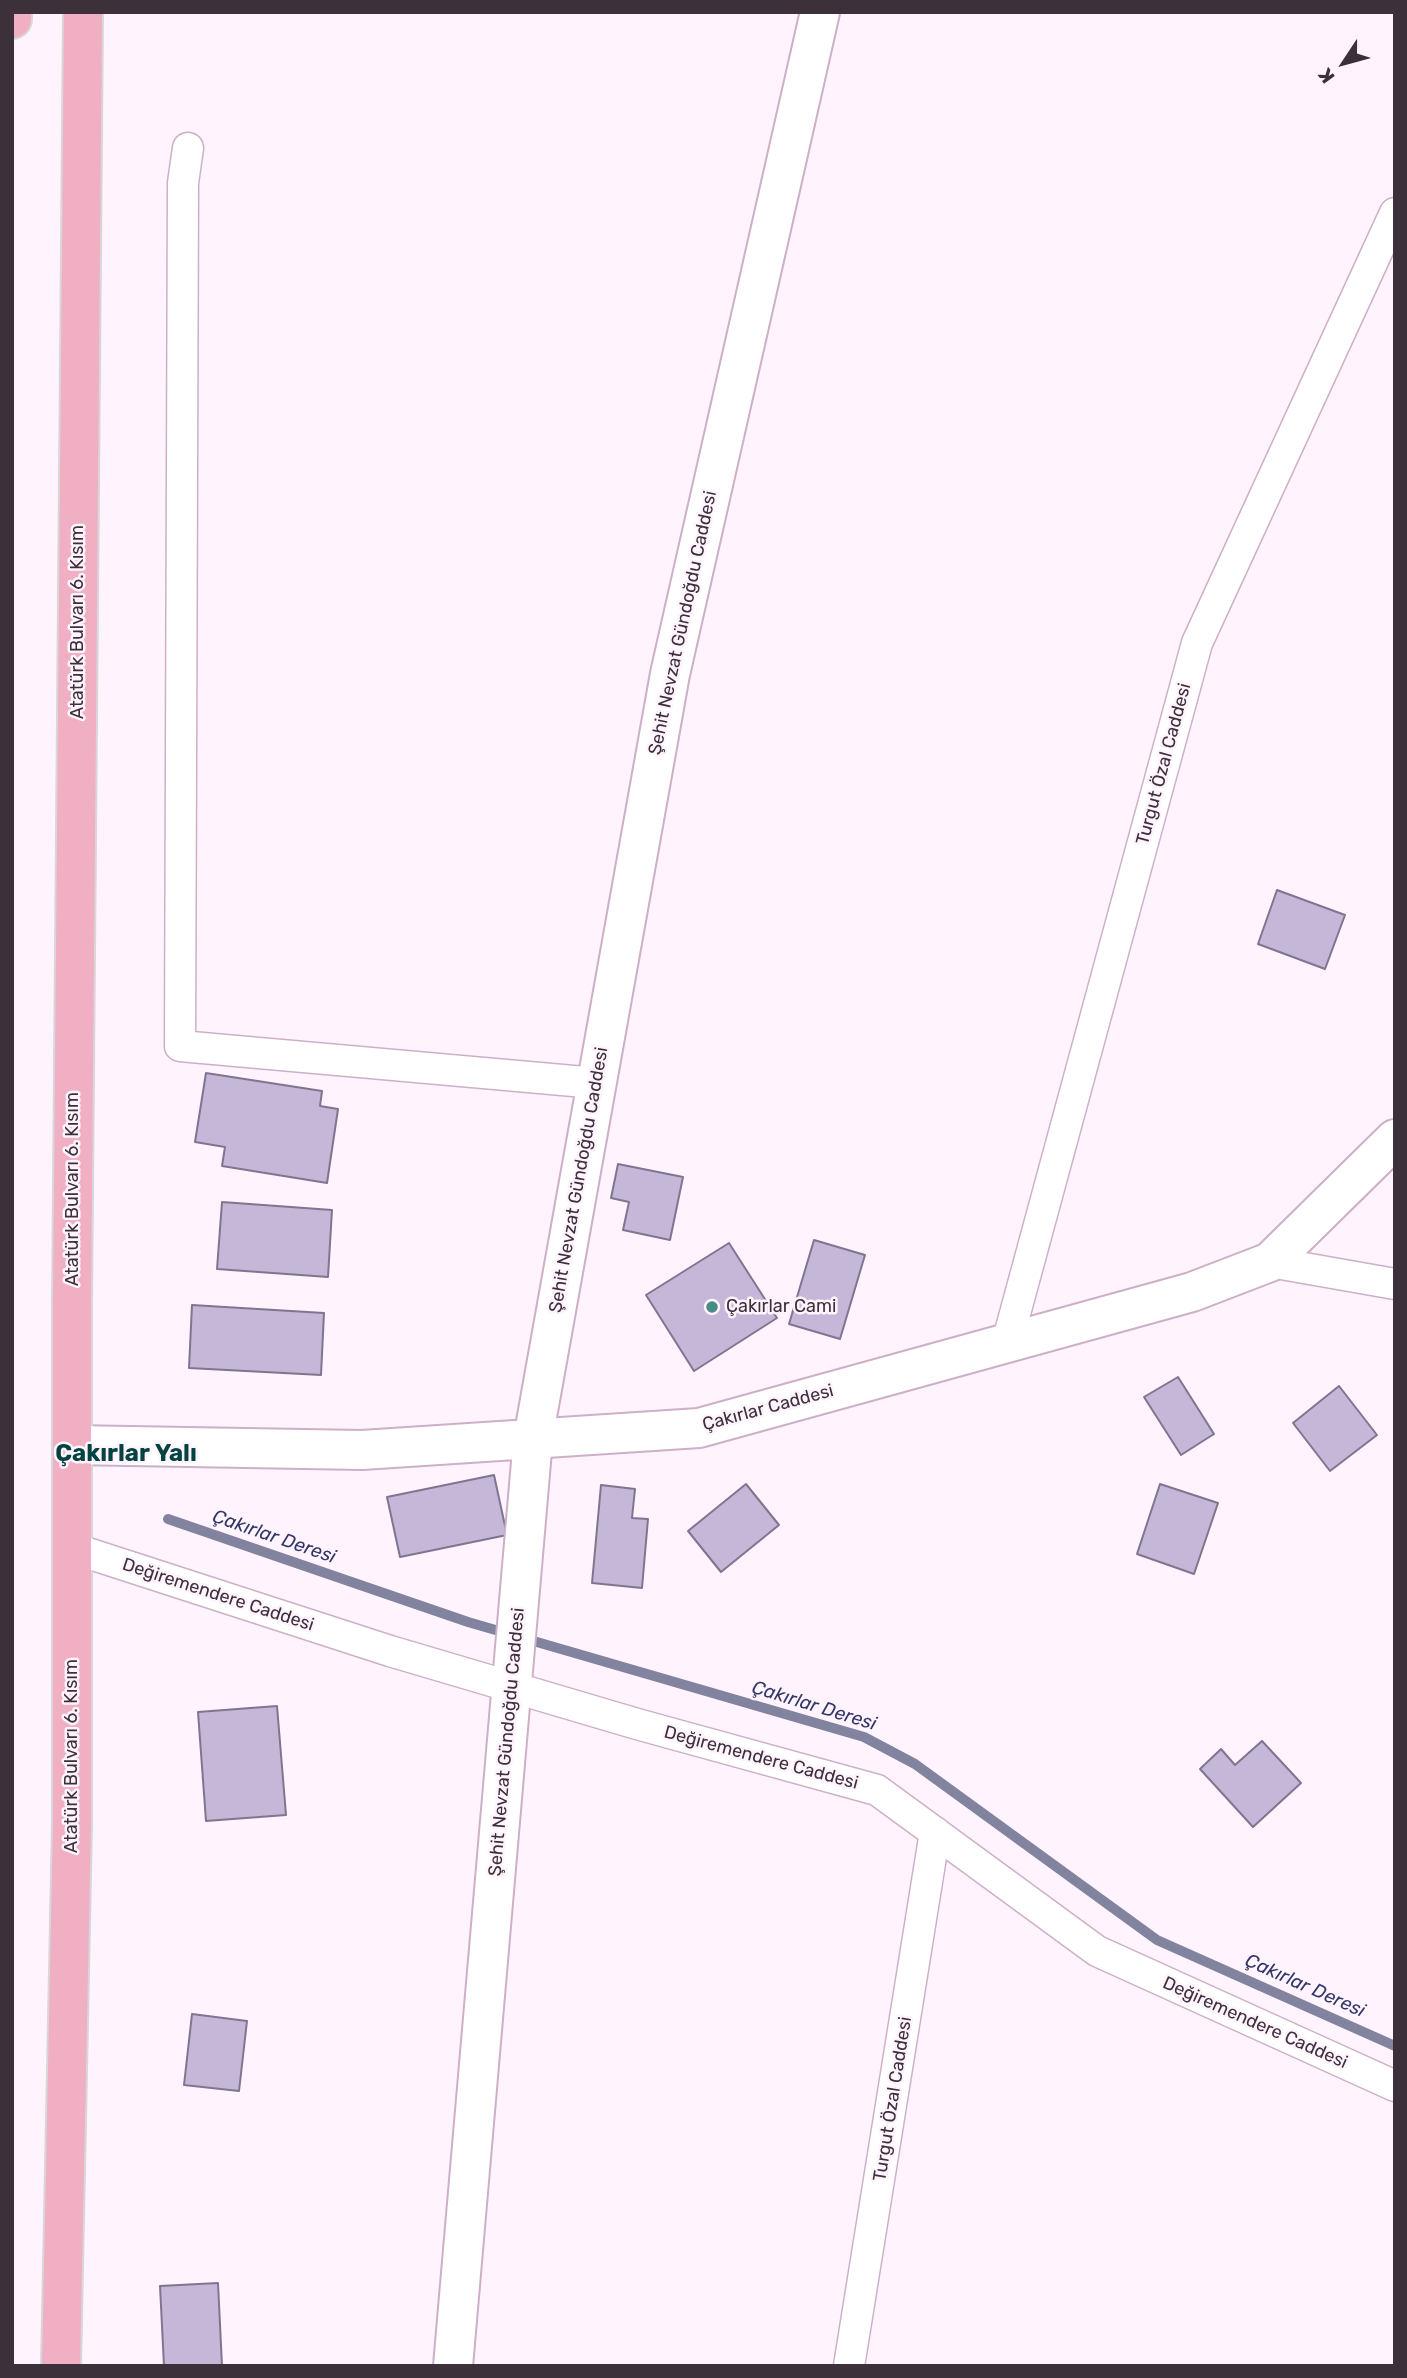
<!DOCTYPE html>
<html>
<head>
<meta charset="utf-8">
<style>
  body { margin:0 }
  #map { position:relative; width:1407px; height:2378px; overflow:hidden; background:#fff3fd; font-family:Rubik,sans-serif }
  canvas { display:block }
  .frame { position:absolute; inset:0; border:14px solid #3c313a; pointer-events:none }
  .north { position:absolute; left:1309px; top:28px; width:70px; height:70px; -webkit-text-stroke:5px #fff3fd; paint-order:stroke; rotate:234deg; font-size:19px; font-weight:700; line-height:28px; text-align:center; color:#3c313a }
  .north::after { content:''; display:block; margin:auto; width:24px; height:32px; background:#3c313a; clip-path:polygon(50% 0,100% 100%,50% 72%,0 100%) }
</style>
</head>
<body>
<div id="map">
<canvas width="1407" height="2378"></canvas>
<div class="frame"></div>
<div class="north">K</div>
</div>
<script>
const context = document.querySelector('canvas').getContext('2d');
context.lineJoin = 'round';
const poly = rows => new Path2D(rows.map(r => 'M' + r).join(''));
function stroke(path, color, width, dash) { context.strokeStyle = color; context.lineWidth = width; context.lineCap = dash ? 'butt' : 'round'; context.setLineDash(dash || []); context.stroke(path); }
function paint(path, color) { context.fillStyle = color; context.fill(path, 'evenodd'); }
function label(font, color, halo, rows, align = 'center') {
  context.font = font + ' Rubik,sans-serif'; context.lineWidth = 5; context.setLineDash([]); context.textBaseline = 'middle'; context.strokeStyle = halo; context.fillStyle = color; for (const [text, x, y, turn = 0] of rows) {
    context.save(); context.translate(x, y); context.rotate((+turn || 0) * Math.PI / 180); context.textAlign = isNaN(turn) ? turn : align; if (halo) context.strokeText(text, 0, 0); context.fillText(text, 0, 0); context.restore();
  }
}
stroke(poly([
  [168,1519,468,1622,864,1737,915,1764,1157,1940,1395,2046]
]), '#81839f', 10);
const building = poly([
  [1277,890,1345,915,1325,969,1258,944,1277,890],
  [206,1073,322,1091,320,1106,338,1109,327,1183,222,1166,225,1147,195,1142,206,1073],
  [618,1164,683,1177,670,1240,623,1230,629,1202,611,1198,618,1164],
  [222,1202,332,1210,328,1277,217,1269,222,1202],
  [814,1240,865,1255,840,1339,789,1324,814,1240],
  [729,1243,777,1318,694,1371,646,1295,729,1243],
  [192,1305,324,1313,321,1375,189,1368,192,1305],
  [1178,1377,1214,1434,1181,1455,1144,1397,1178,1377],
  [1339,1386,1377,1435,1330,1471,1293,1423,1339,1386],
  [494,1475,507,1535,400,1557,387,1497,494,1475],
  [746,1484,779,1525,721,1572,688,1531,746,1484],
  [1160,1484,1218,1503,1194,1574,1137,1554,1160,1484],
  [601,1485,635,1489,632,1518,648,1519,642,1588,592,1583,601,1485],
  [277,1706,286,1815,206,1821,198,1712,277,1706],
  [1262,1741,1301,1783,1253,1827,1200,1769,1221,1749,1235,1765,1262,1741],
  [192,2014,247,2021,239,2091,184,2085,192,2014],
  [218,2283,222,2366,164,2366,160,2286,218,2283]
]);
paint(building, '#c4b7d7');
stroke(building, '#807591', 2);
const minor = poly([
  [188,148,183,183,180,1046,596,1083],
  [1270,1262,1395,1284],
  [1007,1343,1197,643,1395,213],
  [72,1548,390,1651,637,1724,877,1790,1097,1951,1395,2086],
  [849,2366,935,1832]
]);
const tertiary = poly([
  [72,1445,362,1450,699,1428,1192,1292,1270,1262,1395,1139],
  [453,2366,533,1439,670,674,820,12]
]);
const trunk = poly([
  [12,19,12,12],
  [61,2366,72,1823,72,1304,83,12]
]);
stroke(minor, '#cdb0c8', 33);
stroke(tertiary, '#cdb0c8', 42);
stroke(trunk, '#d8d6d8', 42);
stroke(minor, '#fff', 30);
stroke(tertiary, '#fff', 38);
stroke(trunk, '#f0afc2', 38);
for (const [x, y, r, color] of [
  [712,1307,7,"#468d88"]
]) { const dot = new Path2D(); dot.arc(x, y, r, 0, 2 * Math.PI); context.fillStyle = color; context.fill(dot); stroke(dot, '#fff3fd', 2.5); }
label('18px', '#3c313a', '#fff3fd', [
  ["Atatürk Bulvarı 6. Kısım",78,622,-90],
  ["Şehit Nevzat Gündoğdu Caddesi",683,623,-78],
  ["Turgut Özal Caddesi",1164,764,-75],
  ["Şehit Nevzat Gündoğdu Caddesi",579,1180,-80],
  ["Atatürk Bulvarı 6. Kısım",73,1189,-90],
  ["Çakırlar Caddesi",768,1408,-15],
  ["Değiremendere Caddesi",218,1595,18],
  ["Şehit Nevzat Gündoğdu Caddesi",507,1742,-85],
  ["Atatürk Bulvarı 6. Kısım",72,1756,-90],
  ["Değiremendere Caddesi",761,1758,15],
  ["Değiremendere Caddesi",1255,2023,24],
  ["Turgut Özal Caddesi",893,2099,-81]
]);
label('18px', '#3c313a', '#fff3fd', [
  ["Çakırlar Cami",726,1307]
], 'left');
label('italic 19px', '#313868', '#fff3fd', [
  ["Çakırlar Deresi",274,1537,19],
  ["Çakırlar Deresi",814,1706,17],
  ["Çakırlar Deresi",1305,1986,24]
]);
label('bold 24px', '#004340', '#fff3fd', [
  ["Çakırlar Yalı",126,1454]
]);
</script>
</body>
</html>
